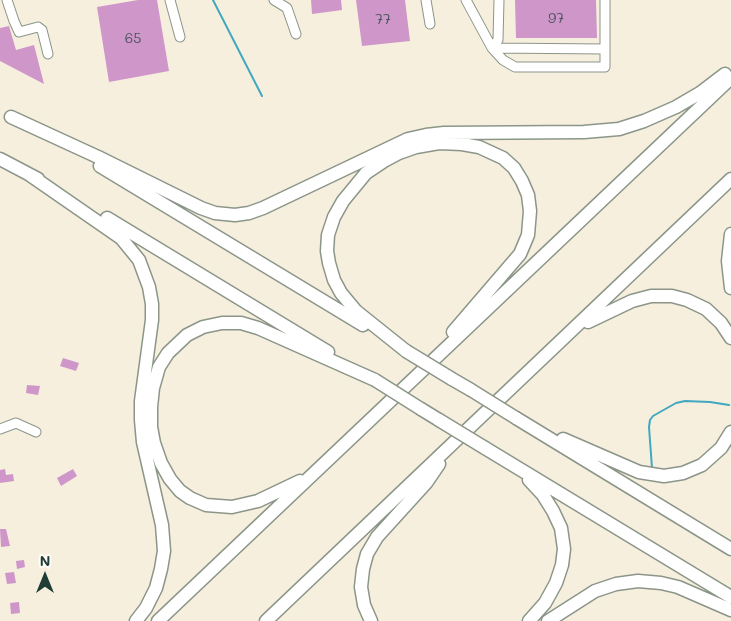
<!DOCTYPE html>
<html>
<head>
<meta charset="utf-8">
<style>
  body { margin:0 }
  #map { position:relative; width:731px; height:621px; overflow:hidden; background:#f7efde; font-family:Mali,sans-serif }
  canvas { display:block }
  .north { position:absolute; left:20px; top:551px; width:50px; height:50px; -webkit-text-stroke:4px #fdfcf7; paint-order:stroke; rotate:0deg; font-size:14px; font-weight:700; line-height:20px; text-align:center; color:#1f3d34 }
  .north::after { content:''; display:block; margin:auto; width:18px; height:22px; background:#1f3d34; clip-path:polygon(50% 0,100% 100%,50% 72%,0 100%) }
</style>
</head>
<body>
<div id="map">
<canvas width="731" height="621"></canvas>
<div class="north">N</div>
</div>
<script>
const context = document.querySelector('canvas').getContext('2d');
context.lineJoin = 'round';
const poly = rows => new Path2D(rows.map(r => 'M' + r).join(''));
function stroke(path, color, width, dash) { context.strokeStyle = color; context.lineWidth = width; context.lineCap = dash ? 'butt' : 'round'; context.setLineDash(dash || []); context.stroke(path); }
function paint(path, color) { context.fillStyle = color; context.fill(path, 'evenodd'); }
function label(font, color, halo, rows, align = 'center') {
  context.font = font + ' Mali,sans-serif'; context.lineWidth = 4.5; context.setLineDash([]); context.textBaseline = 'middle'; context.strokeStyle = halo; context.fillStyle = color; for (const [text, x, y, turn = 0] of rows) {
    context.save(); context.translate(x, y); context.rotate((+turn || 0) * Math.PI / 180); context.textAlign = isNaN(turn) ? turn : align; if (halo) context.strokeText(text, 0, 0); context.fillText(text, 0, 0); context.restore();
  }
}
stroke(poly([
  [213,0,262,96],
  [652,468,649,427,650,420,653,416,676,403,685,401,710,402,729,405]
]), '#40a8c0', 2);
paint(poly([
  [138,0,157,0,169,71,109,82,97,7],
  [311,0,341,0,342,10,312,14],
  [356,0,405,0,410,41,362,46],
  [515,0,596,0,597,38,516,38],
  [9,26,16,50,34,45,44,84,0,61,0,28],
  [63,358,79,363,76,371,60,366],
  [27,385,40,386,38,395,26,393],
  [5,469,6,475,13,474,14,481,0,483,0,470],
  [73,469,77,476,61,486,57,478],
  [0,529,6,529,10,546,1,547],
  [24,560,25,567,17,569,16,561],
  [14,572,16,583,7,584,5,573],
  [19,602,20,613,11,614,10,603]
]), '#cf96ca');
const minor = poly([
  [7,0,14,21,19,32,38,27,42,30,48,54],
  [170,0,180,37],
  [274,0,287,8,296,34],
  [426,0,430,24],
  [466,0,492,48,503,60,515,67,605,67,605,0],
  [492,48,605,49],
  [492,48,498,40,499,0],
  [0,429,16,423,36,432]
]);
const highway = poly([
  [11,117,98,157,201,208,215,213,235,215,249,213,263,208,408,139,426,135,444,133,584,132,619,129,644,121,676,107,700,93,725,74],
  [0,159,38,179],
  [100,166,363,325],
  [30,175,121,238,139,260,149,287,152,304,152,320,141,401,141,420,143,442,162,525,164,551,161,569,156,588,146,608,136,621],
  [107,218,328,352],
  [731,234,728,261,731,288],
  [588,322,632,301,651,296,672,296,687,300,706,309,721,323,731,338],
  [406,351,356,311,341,293,334,280,329,263,327,251,328,235,334,217,343,201,366,173,384,161,399,153,416,147,439,143,462,144,479,147,503,158,514,168,522,181,528,195,530,211,528,235,520,254,453,332],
  [452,379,471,390],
  [421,409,439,420],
  [516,418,731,549],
  [563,439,639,472,664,476,683,473,702,465,721,448,731,432],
  [485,448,731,597],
  [300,481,258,501,232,507,206,505,190,498,180,491,170,479,161,463,154,443,151,427,151,407,153,388,159,367,168,353,187,335,203,327,222,323,241,323,258,328,375,380],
  [158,621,731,78],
  [266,621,731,179],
  [371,621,364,605,361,587,363,569,367,554,377,537,426,483,439,464],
  [529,621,545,603,556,583,562,565,564,549,561,528,553,511,543,495,529,480],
  [548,621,595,591,616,584,638,581,661,583,678,587,731,610]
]);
stroke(minor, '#8b9689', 11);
stroke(highway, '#8b9689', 15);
stroke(minor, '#fff', 9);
stroke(highway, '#fff', 12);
const highwayBridge = poly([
  [406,351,452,379],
  [375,380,421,409],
  [471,390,516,418],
  [439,420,485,448]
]);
stroke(highwayBridge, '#8b9689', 15, []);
stroke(highwayBridge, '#fff', 12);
label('14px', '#4b535a', null, [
  ["97",556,19],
  ["77",383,20],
  ["65",133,39]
]);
</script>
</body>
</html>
